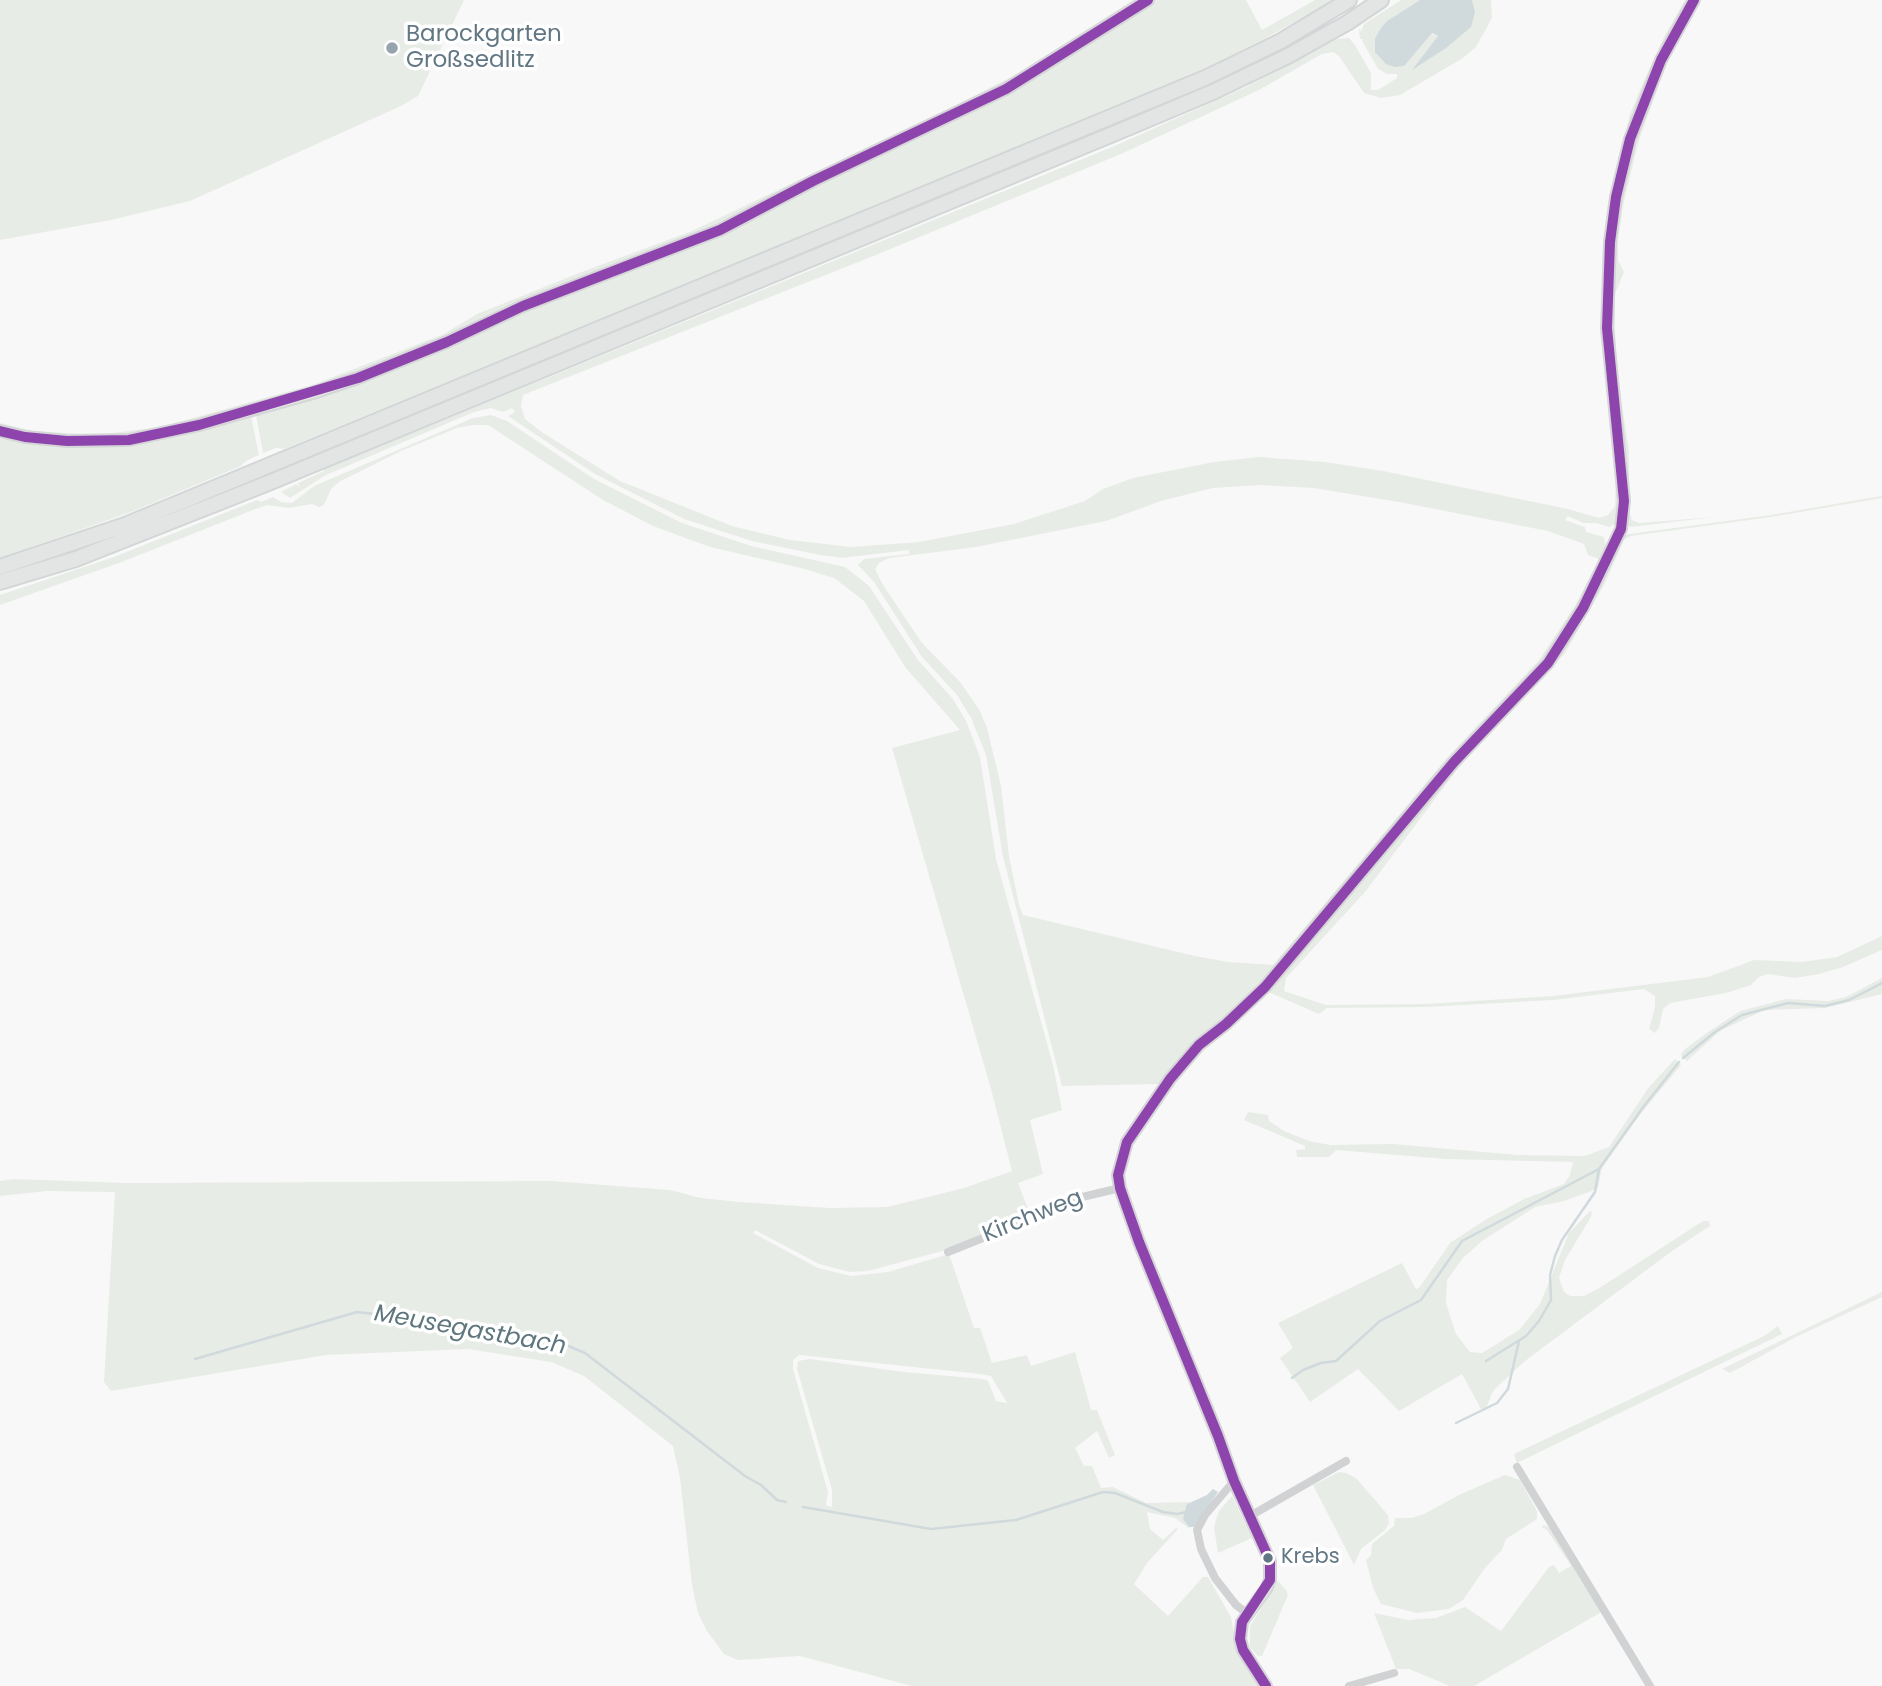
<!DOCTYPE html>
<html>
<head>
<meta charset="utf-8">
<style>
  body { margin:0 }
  canvas { display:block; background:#f8f8f8 }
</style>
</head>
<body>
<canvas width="1882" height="1686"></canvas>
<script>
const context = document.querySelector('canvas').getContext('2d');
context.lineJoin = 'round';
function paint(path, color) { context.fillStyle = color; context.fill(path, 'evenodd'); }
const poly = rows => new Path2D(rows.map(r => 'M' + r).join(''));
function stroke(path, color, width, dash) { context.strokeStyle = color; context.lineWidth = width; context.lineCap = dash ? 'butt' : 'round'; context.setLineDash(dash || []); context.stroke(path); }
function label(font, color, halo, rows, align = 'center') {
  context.font = font + ' Poppins,sans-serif'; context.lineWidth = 7; context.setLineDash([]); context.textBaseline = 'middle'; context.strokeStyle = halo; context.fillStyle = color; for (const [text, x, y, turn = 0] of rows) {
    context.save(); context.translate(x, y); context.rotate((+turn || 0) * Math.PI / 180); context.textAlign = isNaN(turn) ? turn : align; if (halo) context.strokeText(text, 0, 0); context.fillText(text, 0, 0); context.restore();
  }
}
paint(poly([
  [0,0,464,0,418,96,401,106,190,201,111,220,0,240],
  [1133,0,1141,0,982,96,722,223,333,383,195,422,128,436,96,438,35,435,0,428,0,423,34,431,96,435,161,427,315,384,444,334,477,314,579,273,692,231,958,104,1015,75],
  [1155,0,1246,0,1262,30,1315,0,1334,0,1264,39,1199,71,1004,154,284,449,276,448,263,453,256,415,298,402,517,313,643,265,1075,50],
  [1401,0,1420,0,1387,21,1438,36,1414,68,1475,12,1472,0,1491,0,1492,18,1476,47,1463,58,1400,95,1381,98,1364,93,1339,56,1333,52,1322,54,1259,90,1121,154,871,257,523,395,521,406,525,419,543,433,620,481,732,526,790,540,851,547,919,542,1014,524,1085,501,1103,489,1133,478,1214,462,1259,457,1325,462,1383,471,1568,509,1599,518,1608,515,1615,506,1616,476,1601,331,1603,243,1610,197,1630,114,1643,83,1665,35,1685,0,1689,0,1668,36,1636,109,1626,137,1607,240,1619,502,1615,524,1609,527,1596,523,1583,523,1568,516,1565,520,1585,527,1586,532,1604,537,1607,552,1579,606,1545,660,1261,987,1196,1044,1159,1084,1062,1086,1003,857,986,755,971,718,957,695,922,657,874,582,858,565,864,559,909,554,909,550,842,558,820,555,752,541,684,519,595,474,508,416,515,412,512,408,503,412,491,408,474,412,326,475,290,498,281,492,296,484,300,487,298,483,324,471,324,469,1112,147,1244,88,1337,39,1349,38,1355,45,1371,73,1371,90,1378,90,1397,78,1397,74,1387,74,1378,69,1362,41,1363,39,1360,39,1359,30,1360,28,1361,32,1364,24],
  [1261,485,1313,488,1399,502,1548,531,1584,544,1588,555,1599,559,1575,606,1539,660,1446,759,1273,965,1228,962,1195,956,1023,915,1019,905,1009,856,1001,786,987,728,980,711,961,683,922,643,883,585,875,569,879,563,889,558,976,547,1106,521,1161,501,1213,488],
  [1657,90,1639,140,1624,201,1618,238,1618,260,1624,272,1615,294,1615,329,1617,370,1629,452,1629,511,1632,520,1639,523,1715,517,1630,527,1627,524,1627,477,1611,328,1615,239,1621,198,1635,140,1652,91],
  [491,415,507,421,594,479,682,523,751,546,845,567,869,586,918,660,953,699,966,721,980,757,996,859,1053,1065,1062,1110,1030,1120,1043,1174,1018,1183,1030,1214,946,1250,868,1271,850,1272,819,1264,755,1230,753,1233,818,1268,851,1276,888,1272,949,1254,974,1328,980,1328,992,1363,1027,1355,1031,1366,1075,1352,1091,1410,1097,1410,1115,1455,1109,1458,1097,1431,1075,1448,1084,1466,1092,1466,1101,1488,1113,1487,1146,1503,1189,1502,1186,1513,1189,1527,1192,1529,1187,1527,1175,1518,1147,1512,1150,1529,1163,1540,1176,1528,1178,1529,1147,1563,1134,1584,1168,1616,1203,1577,1208,1577,1231,1617,1237,1651,1259,1686,912,1686,800,1656,738,1660,724,1654,707,1631,698,1613,692,1585,680,1478,673,1446,584,1376,551,1362,468,1349,326,1355,111,1391,104,1382,115,1192,47,1191,0,1196,0,1181,13,1179,127,1183,552,1181,670,1190,701,1198,739,1202,830,1208,887,1207,964,1188,1012,1171,991,1089,892,748,960,730,905,667,864,601,834,578,801,568,710,547,653,526,603,500,488,425,473,425,457,428,401,451,339,482,331,489,324,505,319,507,312,504,289,508,267,505,253,510,119,563,0,605,0,595,114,557,257,500,261,502,273,497,281,502,292,503,314,486,473,418],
  [799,1355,980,1374,991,1376,1007,1403,996,1401,988,1381,983,1379,904,1372,810,1359,798,1361,797,1369,832,1490,832,1507,826,1505,828,1492,793,1369,793,1360],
  [251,416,259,455,246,461,241,466,131,512,0,558,0,437,65,446,130,444,166,438],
  [1882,496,1882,498,1771,517,1631,536,1624,540,1604,585,1565,653,1459,767,1365,892,1286,978,1284,991,1326,1005,1426,1004,1553,996,1708,977,1754,960,1802,962,1837,957,1882,936,1882,950,1843,967,1819,974,1795,978,1768,974,1759,977,1751,985,1726,993,1670,1003,1663,1009,1659,1028,1655,1033,1649,1029,1655,1007,1655,996,1644,989,1553,1000,1427,1007,1327,1008,1319,1014,1266,991,1271,988,1455,766,1550,666,1622,535,1771,515],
  [1882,978,1882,994,1825,1008,1764,1010,1720,1031,1687,1061,1682,1057,1681,1054,1685,1049,1708,1032,1740,1011,1786,999,1829,1001,1846,997],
  [1675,1059,1681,1065,1642,1112,1602,1168,1598,1187,1592,1191,1564,1201,1535,1207,1482,1241,1463,1258,1447,1280,1446,1303,1456,1334,1470,1352,1482,1353,1519,1330,1540,1304,1569,1233,1589,1212,1592,1211,1591,1217,1565,1260,1559,1278,1564,1292,1570,1296,1584,1296,1601,1287,1703,1221,1709,1221,1710,1226,1672,1251,1525,1361,1497,1387,1492,1393,1486,1409,1482,1411,1462,1374,1399,1411,1358,1369,1310,1402,1280,1358,1293,1348,1278,1323,1402,1263,1416,1289,1419,1288,1450,1243,1485,1220,1524,1199,1564,1184,1570,1175,1573,1162,1446,1159,1336,1150,1329,1157,1297,1157,1296,1150,1305,1149,1305,1146,1244,1120,1248,1112,1268,1115,1269,1121,1284,1131,1309,1141,1330,1145,1393,1144,1518,1155,1585,1156,1609,1147,1649,1087],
  [1882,1292,1882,1297,1796,1337,1730,1373,1722,1369],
  [1778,1326,1782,1334,1517,1463,1514,1455,1516,1453,1764,1336],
  [1339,1472,1346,1473,1356,1478,1388,1515,1389,1523,1385,1530,1361,1549,1354,1565,1313,1485],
  [1505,1475,1520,1480,1537,1511,1537,1519,1506,1539,1502,1550,1485,1568,1463,1600,1449,1609,1417,1613,1381,1604,1373,1588,1366,1560,1371,1555,1372,1544,1394,1526,1395,1518,1412,1518,1424,1514,1461,1494],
  [1232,1496,1252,1538,1218,1553,1214,1528,1216,1520,1219,1511],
  [1543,1525,1551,1528,1603,1611,1474,1686,1450,1686,1409,1669,1396,1669,1374,1613,1408,1620,1436,1618,1465,1607,1501,1631,1549,1567,1554,1565,1559,1573,1571,1566,1547,1530,1542,1527],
  [1278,1581,1286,1590,1288,1595,1262,1656,1258,1656,1250,1647,1250,1626]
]), '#e8ece6');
paint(poly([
  [1420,0,1472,0,1475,12,1471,27,1446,48,1412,70,1438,36,1432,33,1404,66,1395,67,1386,64,1375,52,1375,39,1381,28,1387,21],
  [1213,1489,1218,1492,1194,1527,1189,1527,1183,1519,1187,1504,1207,1495]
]), '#d0d9dc');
stroke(poly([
  [1683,1058,1715,1032,1742,1015,1788,1003,1825,1006,1849,1000,1882,983],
  [195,1359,357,1312,453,1323,561,1343,585,1353,745,1476,761,1485,777,1500,786,1502],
  [1486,1361,1526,1336,1539,1321,1551,1300,1550,1275,1555,1256,1562,1240,1595,1192,1599,1169],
  [1292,1378,1303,1370,1321,1363,1336,1361,1380,1321,1421,1300,1462,1241,1599,1169,1644,1106,1679,1062],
  [1456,1423,1497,1403,1508,1389,1519,1341],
  [803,1507,931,1529,1016,1520,1103,1492,1115,1493,1163,1512,1177,1514,1187,1512]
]), '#d0d9dc', 2.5);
const secondary = poly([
  [0,431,25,437,67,441,129,440,199,425,313,393,358,378,447,342,523,306,720,230,813,181,1006,89,1148,0],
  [1266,1686,1243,1650,1240,1639,1242,1622,1266,1589,1270,1580,1270,1561,1234,1481,1218,1436,1139,1242,1120,1188,1118,1175,1127,1142,1170,1079,1199,1045,1226,1024,1265,987,1454,762,1548,663,1583,608,1621,529,1624,501,1607,328,1610,242,1616,197,1630,139,1661,60,1694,0]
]);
const highway = poly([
  [0,567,125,525,1205,78,1281,41,1349,0],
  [0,582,76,559,266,484,1118,132,1213,92,1288,56,1347,23,1381,0]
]);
stroke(secondary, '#d5d6d7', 14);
stroke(highway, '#d3d5d6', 18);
stroke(poly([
  [948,1252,1003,1230,1057,1203,1120,1188],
  [1517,1467,1650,1686],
  [1234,1481,1205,1515,1197,1530,1201,1549,1215,1578,1236,1605,1248,1614],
  [1250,1516,1346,1461],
  [1349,1686,1394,1673]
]), '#d1d2d3', 8);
stroke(secondary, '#e3e4e4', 10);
stroke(highway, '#e3e4e4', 14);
stroke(poly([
  [0,431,25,437,67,441,129,440,199,425,358,378,447,342,523,306,720,230,813,181,1006,89,1148,0],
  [1266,1686,1243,1650,1240,1639,1242,1622,1270,1580,1270,1561,1234,1481,1218,1436,1139,1242,1120,1188,1118,1175,1127,1142,1170,1079,1199,1045,1226,1024,1265,987,1454,762,1548,663,1583,608,1621,529,1624,501,1607,328,1610,242,1616,197,1630,139,1661,60,1694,0]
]), '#8e44ad', 10);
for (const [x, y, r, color] of [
  [392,48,7,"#96a4ad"],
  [1268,1558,6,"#627784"]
]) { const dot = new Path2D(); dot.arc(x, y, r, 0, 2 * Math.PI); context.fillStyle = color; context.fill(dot); stroke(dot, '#fff', 2.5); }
label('21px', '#627784', '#fff', [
  ["Krebs",1281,1558]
], 'left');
label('23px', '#627784', '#fff', [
  ["Barockgarten",406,35],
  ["Großsedlitz",406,61]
], 'left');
label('23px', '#627784', '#fff', [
  ["Kirchweg",1033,1217,-22]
]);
label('italic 24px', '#5e767e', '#fff', [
  ["Meusegastbach",470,1331,10]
]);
</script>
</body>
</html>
